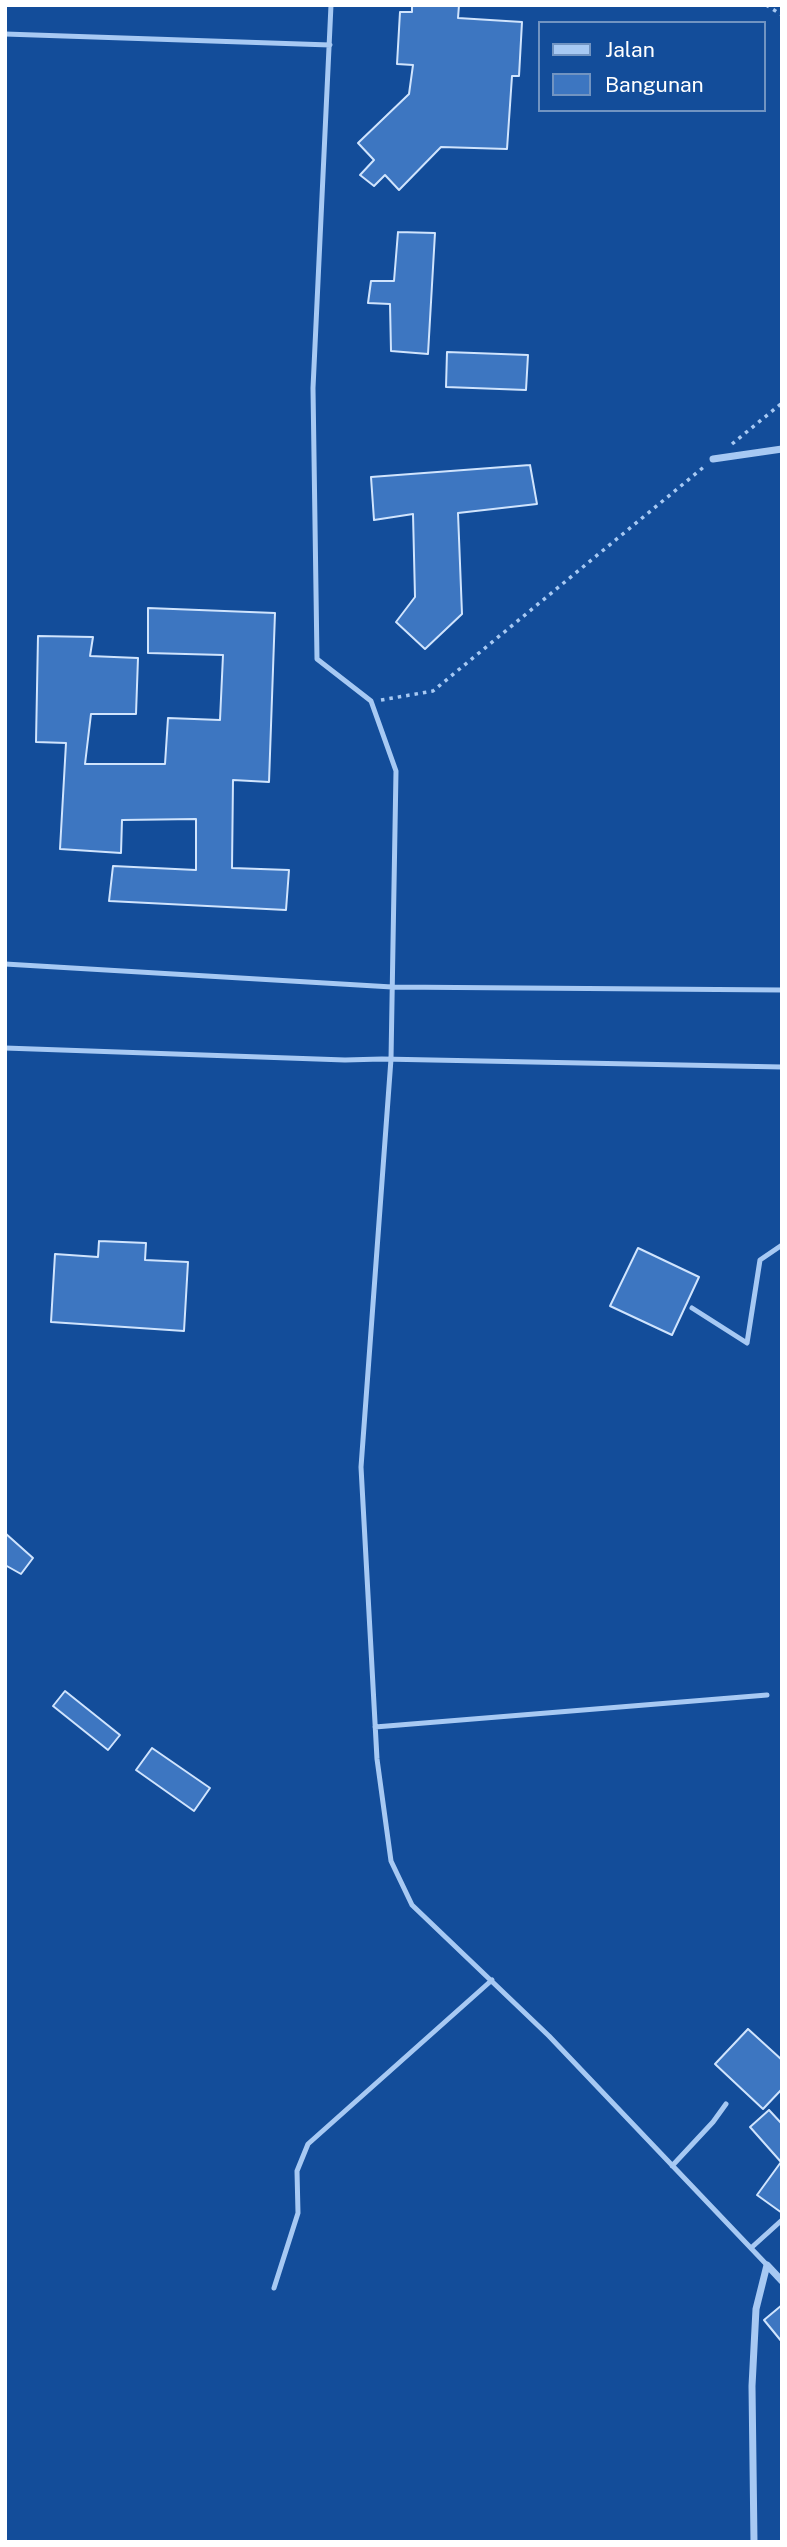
<!DOCTYPE html>
<html>
<head>
<meta charset="utf-8">
<style>
  body { margin:0 }
  #map { position:relative; width:787px; height:2547px; overflow:hidden; background:#134d9a; font-family:"Public Sans",sans-serif }
  canvas { display:block }
  .frame { position:absolute; inset:0; border:7px solid #fff; pointer-events:none }
  .legend { position:absolute; left:538px; top:21px; width:228px; height:91px; box-sizing:border-box; background:#134d9a; border:2px solid #7194c2; margin:0; padding:9px 12px; list-style:none; font-size:21px; color:#fff }
  .legend li { display:flex; align-items:center; gap:14px; height:35px }
  .legend b { width:35px; border:2px solid #7194c2 }
</style>
</head>
<body>
<div id="map">
<canvas width="787" height="2547"></canvas>
<div class="frame"></div>
<ul class="legend">
<li><b style="height:9px;background:#a7c9f3"></b>Jalan</li>
<li><b style="height:19px;background:#3d76c1"></b>Bangunan</li>
</ul>
</div>
<script>
const context = document.querySelector('canvas').getContext('2d');
context.lineJoin = 'round';
function paint(path, color) { context.fillStyle = color; context.fill(path, 'evenodd'); }
const poly = rows => new Path2D(rows.map(r => 'M' + r).join(''));
function stroke(path, color, width, dash) { context.strokeStyle = color; context.lineWidth = width; context.lineCap = dash ? 'butt' : 'round'; context.setLineDash(dash || []); context.stroke(path); }
const building = poly([
  [412,5,459,5,458,18,522,22,519,76,512,76,507,149,441,147,399,190,385,175,374,186,360,175,374,160,358,143,409,94,413,65,397,64,400,12,412,12,412,5],
  [398,232,435,233,428,354,391,351,390,304,368,303,371,281,394,281,398,232],
  [447,352,528,355,526,390,446,387,447,352],
  [530,465,537,504,458,513,462,614,425,649,396,622,415,597,413,514,374,520,371,477,530,465],
  [148,608,275,613,269,782,233,780,232,868,289,870,286,910,109,901,113,866,196,870,196,819,122,820,121,853,60,849,66,743,36,742,38,636,93,637,90,656,138,658,136,714,91,714,85,764,165,764,168,718,220,720,223,655,148,653,148,608],
  [99,1241,146,1243,145,1260,188,1262,184,1331,51,1322,55,1254,98,1257,99,1241],
  [638,1248,699,1277,672,1335,610,1306,638,1248],
  [5,1533,33,1558,21,1574,5,1565,5,1533],
  [65,1691,120,1735,108,1750,53,1706,65,1691],
  [152,1748,210,1788,194,1811,136,1770,152,1748],
  [748,2029,782,2060,782,2089,763,2109,715,2064,748,2029],
  [769,2110,782,2124,782,2213,757,2195,781,2162,750,2127,769,2110],
  [782,2305,782,2342,764,2320,782,2305]
]);
paint(building, '#3d76c1');
stroke(building, '#d0e4fd', 2);
stroke(poly([
  [766,5,782,15],
  [732,444,782,403],
  [381,700,433,691,705,466]
]), '#a7c9f3', 3.5, [3.5, 5]);
stroke(poly([
  [331,5,313,388,317,659,371,701,396,771,391,1059,361,1467,377,1759,391,1861,412,1905,549,2036,767,2265],
  [5,34,330,45],
  [5,964,392,987,782,990],
  [5,1048,345,1060,382,1059,782,1067],
  [692,1308,747,1343,760,1260,782,1245],
  [375,1727,767,1695],
  [672,2166,713,2122,726,2104],
  [751,2248,782,2220],
  [274,2288,298,2213,297,2171,308,2144,492,1980]
]), '#a7c9f3', 5);
stroke(poly([
  [713,459,782,449],
  [754,2542,752,2386,756,2309,767,2265,782,2281]
]), '#a7c9f3', 7);
</script>
</body>
</html>
